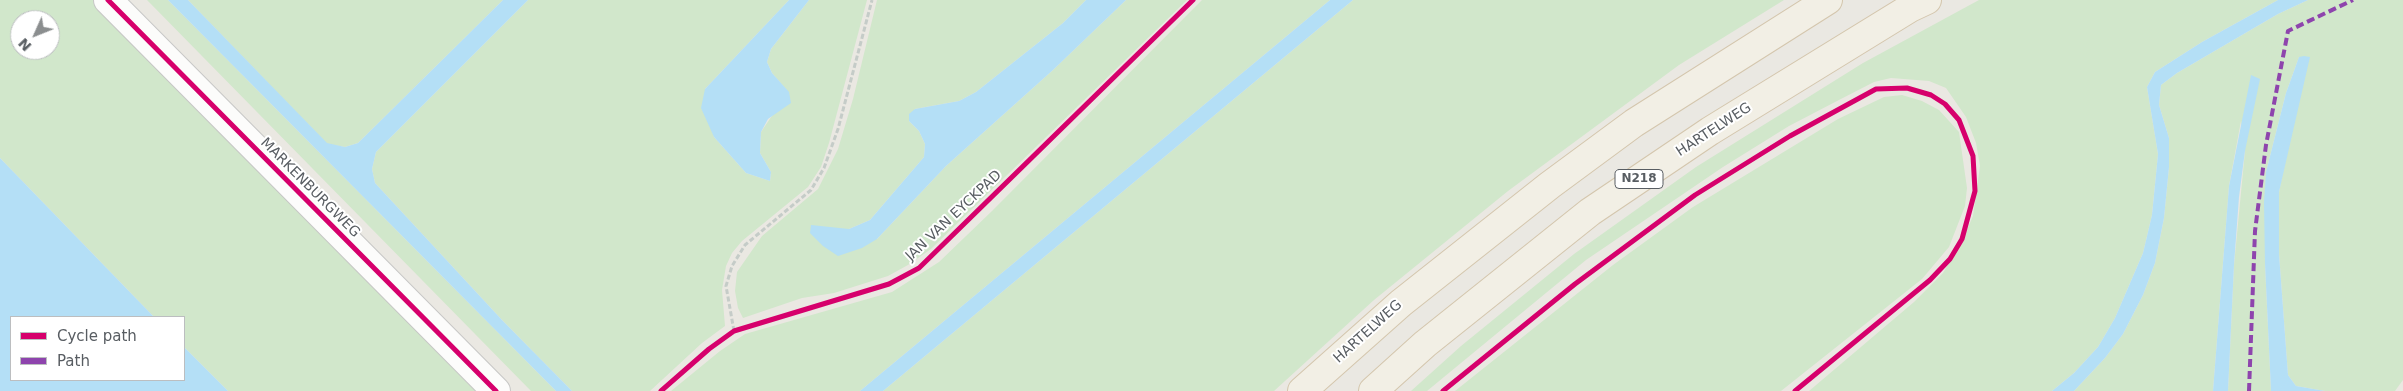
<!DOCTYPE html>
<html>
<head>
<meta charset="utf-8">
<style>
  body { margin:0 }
  #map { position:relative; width:2403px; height:391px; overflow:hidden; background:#eae8e2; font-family:"DejaVu Sans",sans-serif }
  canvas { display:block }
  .legend { position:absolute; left:10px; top:316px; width:175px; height:65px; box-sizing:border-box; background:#fff; border:1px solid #bcbec0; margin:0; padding:6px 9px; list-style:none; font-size:15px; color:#585d62 }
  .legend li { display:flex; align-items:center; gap:10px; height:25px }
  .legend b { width:25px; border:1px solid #bcbec0 }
  .north { position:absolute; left:10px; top:10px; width:50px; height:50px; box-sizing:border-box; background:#fff; border:1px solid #bcbec0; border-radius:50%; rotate:226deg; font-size:14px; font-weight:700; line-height:20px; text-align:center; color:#585d62 }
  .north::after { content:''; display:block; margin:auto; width:18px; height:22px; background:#8b8e8f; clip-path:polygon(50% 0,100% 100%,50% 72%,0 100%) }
</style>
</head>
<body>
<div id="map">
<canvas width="2403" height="391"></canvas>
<ul class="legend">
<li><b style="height:6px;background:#d6006c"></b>Cycle path</li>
<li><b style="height:6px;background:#8e44ad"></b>Path</li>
</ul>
<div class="north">N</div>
</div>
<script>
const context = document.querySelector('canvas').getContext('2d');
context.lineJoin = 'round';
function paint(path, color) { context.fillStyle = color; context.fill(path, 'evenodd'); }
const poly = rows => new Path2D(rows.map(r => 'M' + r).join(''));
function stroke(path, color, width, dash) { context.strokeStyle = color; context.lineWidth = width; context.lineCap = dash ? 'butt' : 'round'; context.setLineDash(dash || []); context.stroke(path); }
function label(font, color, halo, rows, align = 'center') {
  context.font = font + ' "DejaVu Sans",sans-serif'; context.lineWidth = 4; context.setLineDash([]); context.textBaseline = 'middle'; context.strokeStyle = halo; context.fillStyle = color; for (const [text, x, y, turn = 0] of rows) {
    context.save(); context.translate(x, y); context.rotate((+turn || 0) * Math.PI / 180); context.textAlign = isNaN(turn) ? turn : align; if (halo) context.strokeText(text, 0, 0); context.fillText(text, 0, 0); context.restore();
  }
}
paint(poly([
  [0,0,98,0,477,391,228,391,184,347,184,317,154,317,0,158],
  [20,20,50,20,50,50,20,50],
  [147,0,168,0,556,391,531,391],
  [188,0,503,0,358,143,345,147,327,144],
  [528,0,789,0,705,89,714,137,746,173,770,181,771,172,760,153,761,132,788,92,772,73,767,62,771,49,809,0,867,0,829,143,821,167,808,187,742,241,732,253,726,266,722,290,725,326,702,343,650,391,572,391,502,320,375,183,372,169,376,152],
  [877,0,1086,0,1063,23,976,92,959,101,915,109,909,121,919,131,925,144,924,157,870,220,849,229,877,239,946,166,1053,70,1126,0,1187,0,931,249,908,265,888,276,834,293,802,298,743,318,738,308,735,291,737,272,762,236,818,189,838,149,853,99],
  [1202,0,1330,0,860,391,671,391,720,351,745,334,892,292,939,262,992,211],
  [1353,0,1784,0,1679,65,1508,191,1374,300,1274,391,883,391],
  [1979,0,2278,0,2202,42,2155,72,2147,87,2158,154,2152,215,2143,253,2115,318,2098,347,2074,373,2052,391,1809,391,1914,302,1943,273,1962,241,1973,216,1980,166,1976,143,1966,117,1946,88,1929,81,1891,78,1874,82,1837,101,1789,126,1723,167,1586,260,1427,391,1411,391,1461,346,1574,254,1696,167,1863,63],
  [2308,0,2403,0,2403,380,2395,391,2325,391,2296,386,2288,375,2279,254,2279,192,2287,150,2299,57,2286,93,2266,172,2265,264,2271,391,2228,391,2234,265,2245,151,2241,121,2229,186,2213,391,2074,391,2105,358,2123,334,2143,295,2155,263,2164,218,2169,167,2169,138,2159,105,2161,85,2177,73,2278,14],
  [1902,95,1922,101,1939,110,1959,132,1967,188,1965,206,1949,247,1922,279,1781,391,1455,391,1613,265,1693,207,1838,119,1884,97]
]), '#d1e7cb');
paint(poly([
  [168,0,188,0,327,143,345,147,358,143,503,0,528,0,376,152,372,169,375,183,502,320,572,391,556,391],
  [789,0,809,0,771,49,767,62,772,73,789,92,791,103,768,119,761,132,760,153,771,172,770,181,746,173,714,137,701,108,705,89],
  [1086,0,1126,0,1053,70,946,166,877,239,862,248,838,256,823,246,810,233,811,225,849,229,870,220,924,157,925,144,919,131,909,121,909,114,915,109,959,101,976,92,1063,23],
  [1330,0,1353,0,883,391,860,391],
  [2278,0,2308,0,2278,14,2177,73,2161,85,2159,105,2169,138,2169,167,2164,218,2155,263,2143,295,2123,334,2105,358,2074,391,2052,391,2074,373,2098,347,2115,318,2143,253,2152,215,2158,154,2147,87,2155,72,2202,42],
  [2304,56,2310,57,2279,192,2279,254,2288,375,2296,386,2325,391,2271,391,2265,264,2264,202,2266,172,2286,93,2299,57],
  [2251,75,2260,79,2245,151,2239,197,2234,265,2228,391,2213,391,2229,186],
  [0,158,154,317,11,317,11,380,184,380,184,347,228,391,0,391]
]), '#b4dff6');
const minor = poly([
  [108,0,496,391]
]);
const major = poly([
  [1302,391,1401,303,1550,185,1634,123,1828,0],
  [1373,391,1425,344,1590,212,1710,131,1910,8,1927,0]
]);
stroke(minor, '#c7c7c6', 30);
stroke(major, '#d4c6ad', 30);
stroke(poly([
  [734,331,726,286,732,266,745,245,811,190,824,168,838,129,872,0]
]), '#c5ccc8', 3, [5, 2.5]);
stroke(minor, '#fcfcfb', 28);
stroke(major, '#f2efe5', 28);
stroke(poly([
  [2249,391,2255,231,2266,145,2288,31,2353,0]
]), '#8e44ad', 4, [8, 4]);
stroke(poly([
  [108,0,496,391],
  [661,391,709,349,734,331,889,284,919,268,1193,0],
  [1443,391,1575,284,1695,195,1790,136,1876,89,1907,88,1931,95,1945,104,1959,120,1973,156,1975,191,1962,239,1950,259,1930,280,1795,391]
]), '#d6006c', 5);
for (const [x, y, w] of [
  [1639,179,48]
]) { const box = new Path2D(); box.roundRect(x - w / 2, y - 9.5, w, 19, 4); context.fillStyle = '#fff'; context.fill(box); stroke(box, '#585d62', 1); }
label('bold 12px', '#585d62', null, [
  ["N218",1639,179]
]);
label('14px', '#585d62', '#fff', [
  ["HARTELWEG",1714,130,-33],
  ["MARKENBURGWEG",310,188,45],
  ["JAN VAN EYCKPAD",954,216,-43],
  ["HARTELWEG",1368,332,-42]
]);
</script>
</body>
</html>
